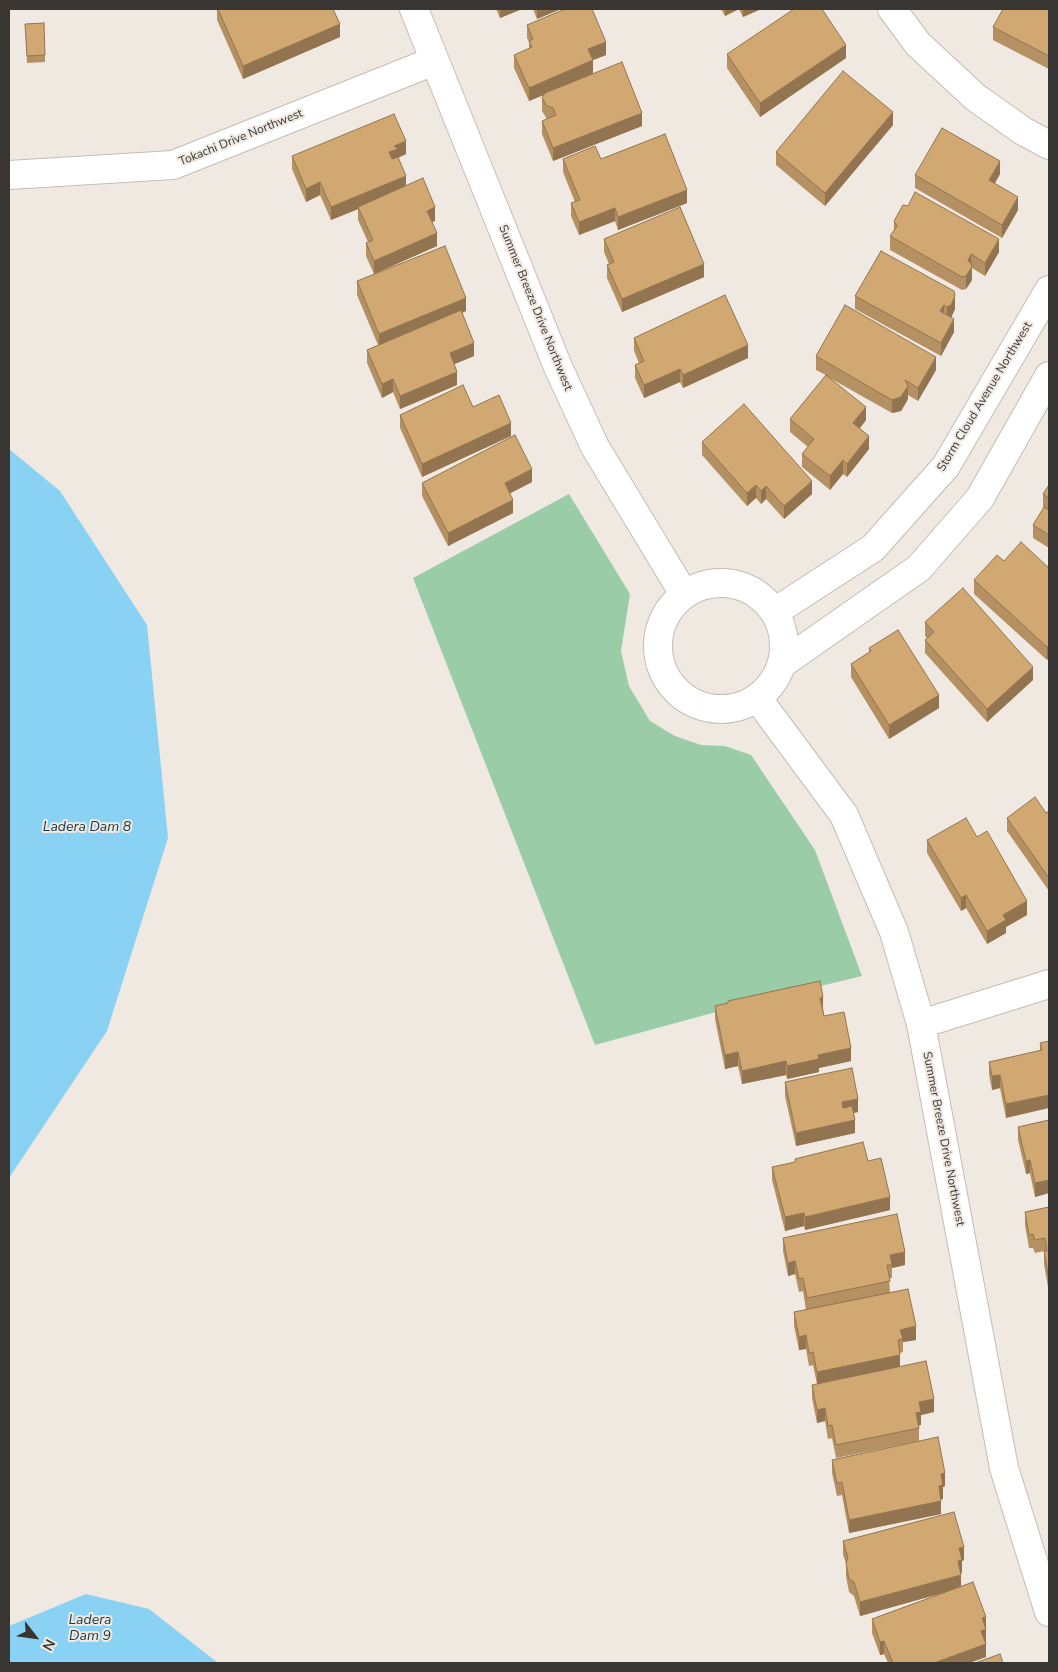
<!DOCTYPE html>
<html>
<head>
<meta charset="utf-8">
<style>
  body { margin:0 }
  #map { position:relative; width:1058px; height:1672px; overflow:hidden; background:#f0e9e1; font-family:"Nunito Sans",sans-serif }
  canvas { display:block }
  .frame { position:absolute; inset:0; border:10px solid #383532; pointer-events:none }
  .north { position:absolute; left:10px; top:1612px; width:50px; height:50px; -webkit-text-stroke:4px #f0e9e1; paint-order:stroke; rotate:120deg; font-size:14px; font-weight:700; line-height:20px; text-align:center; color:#383532 }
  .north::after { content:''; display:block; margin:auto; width:18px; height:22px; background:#383532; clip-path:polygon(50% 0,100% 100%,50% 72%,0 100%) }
</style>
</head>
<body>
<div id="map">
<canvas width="1058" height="1672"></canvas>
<div class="frame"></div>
<div class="north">N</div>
</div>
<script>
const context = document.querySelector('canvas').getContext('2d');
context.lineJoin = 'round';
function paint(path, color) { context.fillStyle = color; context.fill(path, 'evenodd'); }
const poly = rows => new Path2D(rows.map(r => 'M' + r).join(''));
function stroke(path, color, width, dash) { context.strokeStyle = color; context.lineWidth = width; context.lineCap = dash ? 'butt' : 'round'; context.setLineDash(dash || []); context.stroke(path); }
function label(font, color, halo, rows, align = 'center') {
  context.font = font + ' "Nunito Sans",sans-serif'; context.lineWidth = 4; context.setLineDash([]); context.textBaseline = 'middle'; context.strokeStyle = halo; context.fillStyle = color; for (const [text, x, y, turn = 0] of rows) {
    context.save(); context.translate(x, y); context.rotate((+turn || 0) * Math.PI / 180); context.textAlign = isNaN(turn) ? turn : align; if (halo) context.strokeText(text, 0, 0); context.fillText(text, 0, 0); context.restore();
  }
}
paint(poly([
  [569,494,630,594,621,651,629,686,650,721,675,736,701,745,725,746,751,755,815,850,862,976,738,1006,595,1045,413,578]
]), '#9acda7');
paint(poly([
  [9,449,60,491,147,625,168,838,107,1031,9,1178],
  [86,1594,149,1609,218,1663,9,1663,9,1626]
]), '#8ad2f3');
const street = poly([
  [414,9,558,367,595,447,684,594],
  [892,9,918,44,975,97,1023,131,1049,145],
  [9,175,173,165,434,61],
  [921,1024,1049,984]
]);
const secondary = poly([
  '658 646a63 63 0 1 1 126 0a63 63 0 1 1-126 0Z',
  [776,611,873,548,946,466,1049,290],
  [783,663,919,568,980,498,1049,376],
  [758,699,844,815,894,932,921,1024,1004,1468,1049,1612]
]);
stroke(street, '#c4bdb5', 30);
stroke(secondary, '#c4bdb5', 30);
stroke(street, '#fff', 28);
stroke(secondary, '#fff', 28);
paint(poly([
  [217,9,333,9,340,37,243,79,217,20],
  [496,9,522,9,500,18],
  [533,9,561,9,537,19],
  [721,9,761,9,743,17,739,9,725,16],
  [1049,9,1049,69,993,40,993,27],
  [25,24,45,55,45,62,27,63],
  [527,25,606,55,593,60,593,74,642,126,553,161,542,134,542,121,547,119,542,111,542,98,544,95,529,101,514,68,514,55,529,49,529,42,527,38],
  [727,54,846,58,760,117,727,68],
  [893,125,825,206,776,165,776,152],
  [406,154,398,157,406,186,435,221,432,222,437,246,374,274,366,256,366,243,368,242,358,220,358,209,331,220,320,195,306,202,292,169,292,156],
  [563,159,601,159,687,203,618,230,615,221,579,235,571,216,571,203,575,202,563,172],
  [1000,174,995,183,1018,210,1002,238,915,188,915,175],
  [894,221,999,252,985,276,972,268,972,280,966,289,962,290,890,250,890,236,894,230],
  [604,239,704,277,622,312,607,278,607,265,609,264,604,252],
  [881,251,955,309,951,317,954,332,941,356,855,309,855,296],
  [357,281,466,311,462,313,474,356,454,364,457,385,400,409,393,392,382,398,367,363,367,350,378,345,357,295],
  [634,338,748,358,683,388,680,382,644,398,635,378,635,365,639,363,634,351],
  [816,356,936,370,918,401,908,395,908,399,901,411,892,413,828,377,866,420,860,428,869,449,847,477,843,474,830,490,802,467,802,454,808,447,790,432,790,419,826,375,816,370],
  [473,407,511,436,422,477,400,428,400,415],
  [702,442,812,494,784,519,766,499,761,504,756,498,747,506,702,455],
  [532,482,510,493,513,513,448,546,422,496,422,483],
  [1049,485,1049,548,1033,538,1033,525,1044,508,1043,508,1043,494],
  [1049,568,1047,660,974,594,974,580],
  [925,622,1033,680,987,722,925,653,925,640,927,638,925,636],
  [869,648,939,708,889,739,851,677,851,664,869,653],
  [1049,811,1049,891,1007,831,1007,818,1046,813],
  [977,837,1027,915,1006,927,1006,933,987,944,966,908,961,911,927,853,927,840],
  [715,1006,823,1008,824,1016,851,1061,819,1068,819,1072,787,1079,786,1075,742,1084,738,1066,725,1069,715,1019],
  [1049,1041,1006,1118,1000,1088,992,1090,989,1075,989,1062,1040,1051,1040,1043],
  [785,1082,858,1112,854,1113,855,1133,796,1146,785,1096],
  [1049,1120,1049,1193,1035,1197,1030,1173,1026,1174,1018,1140,1018,1127],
  [795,1159,868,1161,890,1210,805,1230,804,1226,785,1231,772,1180,772,1167,795,1162],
  [1049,1207,1049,1293,1044,1264,1044,1251,1035,1253,1033,1248,1029,1248,1025,1225,1025,1212],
  [783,1238,905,1265,892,1268,892,1278,889,1278,890,1293,916,1340,903,1342,903,1352,900,1353,900,1367,934,1412,921,1415,921,1425,919,1425,919,1441,836,1458,832,1438,828,1439,825,1421,817,1423,812,1398,812,1385,817,1384,813,1365,809,1366,806,1349,799,1350,794,1326,794,1312,806,1310,803,1291,799,1292,795,1274,788,1276,783,1251],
  [832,1460,945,1486,943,1487,943,1499,941,1499,941,1514,849,1533,842,1495,837,1496,832,1473],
  [843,1541,964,1560,962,1561,962,1573,961,1573,961,1586,986,1617,986,1657,969,1663,888,1663,884,1654,880,1655,872,1633,872,1619,945,1592,860,1616,854,1596,849,1592,846,1576,846,1563,843,1555]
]), '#b49062');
paint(poly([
  [500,9,522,9,500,18],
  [537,9,561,9,537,19],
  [725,9,739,9,725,16],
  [743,9,761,9,743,17],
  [340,24,340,37,243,79,243,66],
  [606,42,606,55,588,62,588,49],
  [846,45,846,58,760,117,760,103],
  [593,60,593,74,529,101,529,88],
  [893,112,893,125,825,206,825,193],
  [642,113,642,126,553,161,553,148],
  [406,141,406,154,398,158,389,166,389,152,394,146],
  [1000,161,1000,174,989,193,989,180],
  [406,176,406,189,358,207,358,209,331,220,331,207],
  [320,182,320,195,306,202,306,189],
  [687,190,687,203,618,230,618,217],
  [1018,197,1018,210,1002,238,1002,225],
  [435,207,435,221,427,224,427,211],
  [615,208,615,221,579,235,579,222],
  [437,233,437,246,374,274,374,261],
  [999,239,999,252,985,276,985,263],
  [971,254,972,280,966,289,966,276,968,261],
  [704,264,704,277,622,312,622,299],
  [955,296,955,309,951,318,947,320,947,307],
  [466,298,466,311,379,347,379,334],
  [944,305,944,318,940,311],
  [954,319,954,332,941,356,941,343],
  [474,343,474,356,450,366,450,353],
  [748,345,748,358,683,388,683,375],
  [936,357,936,370,918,401,918,388],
  [680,369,680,382,644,398,644,385],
  [457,372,457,385,400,409,400,396],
  [393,379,393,392,382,398,382,384],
  [908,386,908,399,901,411,892,413,892,400],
  [866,407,866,420,853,437,853,423],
  [511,423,511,436,422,477,422,464],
  [869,436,869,449,847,477,847,464],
  [843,460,843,474,830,490,830,476],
  [532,469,532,482,505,496,505,483],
  [812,481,812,494,784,519,784,506],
  [756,485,756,498,747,506,747,493],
  [766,486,766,499,761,504,761,491],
  [513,500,513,513,448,546,448,533],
  [1049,645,1049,658,1047,660,1047,647],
  [1033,667,1033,680,987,722,987,709],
  [939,695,939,708,889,739,889,725],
  [966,895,966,908,961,911,961,898],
  [1027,901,1027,915,1006,927,1006,933,987,944,987,931,1003,915],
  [823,997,823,1010,820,998],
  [851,1048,851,1061,819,1068,819,1072,787,1079,787,1066,818,1055],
  [738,1052,738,1066,725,1069,725,1055],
  [786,1061,786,1075,742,1084,742,1071],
  [1000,1075,1000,1088,992,1090,992,1076],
  [1049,1095,1049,1108,1006,1118,1006,1104],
  [858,1099,858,1112,842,1115,842,1102],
  [855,1120,855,1133,796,1146,796,1133],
  [1030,1160,1030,1173,1026,1174,1026,1161],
  [1049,1180,1049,1193,1035,1197,1035,1183],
  [890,1197,890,1210,805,1230,805,1217],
  [804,1213,804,1226,785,1231,785,1217],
  [905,1252,905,1265,892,1268,890,1255],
  [795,1261,795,1274,788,1276,788,1263],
  [916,1326,916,1340,903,1342,900,1330],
  [806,1335,806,1349,799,1350,799,1337],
  [900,1355,900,1368,817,1386,817,1372],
  [934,1399,934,1412,921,1415,921,1425,916,1426,916,1413,919,1402],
  [825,1408,825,1421,817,1423,817,1410],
  [945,1473,945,1486,943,1487,943,1499,939,1500,939,1486,941,1474],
  [941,1501,941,1514,849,1533,849,1520],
  [964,1547,964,1560,962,1561,962,1573,958,1574,958,1561,959,1548],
  [961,1575,961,1588,860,1616,860,1602],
  [986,1617,986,1642,981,1644,982,1618],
  [884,1641,884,1654,880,1655,880,1642],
  [986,1644,986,1657,969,1663,934,1663]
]), '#927550');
const building = poly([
  [218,9,333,9,340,24,243,66,218,9],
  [565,9,592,9,606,42,588,49,593,60,529,88,514,55,532,47,529,41,533,39,527,25,565,9],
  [794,9,822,9,846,45,760,103,727,54,794,9],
  [1003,9,1049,9,1049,56,993,27,1003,9],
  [44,23,45,55,27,56,25,24,44,23],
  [622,62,642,113,553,148,542,121,556,115,553,108,547,106,542,98,545,93,622,62],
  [843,71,893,112,825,193,776,152,843,71],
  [394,114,406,141,394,146,398,149,389,152,392,159,398,157,406,176,331,207,320,182,306,189,292,156,394,114],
  [942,128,1000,161,989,180,1018,197,1002,225,915,175,942,128],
  [665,134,687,190,618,217,615,208,579,222,571,203,580,200,563,159,595,146,601,159,665,134],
  [423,178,435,207,427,211,437,233,374,261,366,243,373,240,358,207,423,178],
  [915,192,999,239,985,263,971,254,968,261,971,263,972,267,966,276,962,277,890,236,897,226,894,221,903,205,908,206,915,192],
  [680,207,704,264,622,299,607,265,614,262,604,239,680,207],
  [445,246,466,298,379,334,357,281,445,246],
  [881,251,954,291,955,296,951,305,947,307,944,305,940,311,954,319,941,343,855,296,881,251],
  [725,295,748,345,683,375,680,369,644,385,635,365,644,361,634,338,725,295],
  [845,305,936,357,918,388,905,380,908,386,901,397,892,400,816,356,845,305],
  [461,310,474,343,450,353,457,372,400,396,393,379,382,384,367,350,461,310],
  [826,375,866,407,853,423,869,436,847,464,843,460,830,476,802,454,814,439,790,419,826,375],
  [463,385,473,407,499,395,511,423,422,464,400,415,463,385],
  [744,404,812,481,784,506,766,486,761,491,756,485,747,493,702,442,744,404],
  [515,435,532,469,505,483,513,500,448,533,422,483,515,435],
  [1049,485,1049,498,1043,494,1049,485],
  [1044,507,1049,510,1049,535,1033,525,1044,507],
  [1021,542,1049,568,1049,645,1047,647,974,580,997,555,1004,561,1021,542],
  [963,588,1033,667,987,709,925,640,934,632,925,622,963,588],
  [898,630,939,695,889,725,851,664,871,651,869,648,898,630],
  [1035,797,1046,813,1049,811,1049,878,1007,818,1035,797],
  [966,818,977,837,987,831,1027,901,1003,915,1006,920,987,931,966,895,961,898,927,840,966,818],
  [820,981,823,997,820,998,824,1016,844,1012,851,1048,818,1055,819,1059,787,1066,786,1061,742,1071,738,1052,725,1055,715,1006,728,1003,728,1001,820,981],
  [1049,1041,1049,1095,1006,1104,1000,1075,992,1076,989,1062,1042,1050,1040,1043,1049,1041],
  [852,1068,858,1099,842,1102,843,1108,852,1106,855,1120,796,1133,785,1082,852,1068],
  [1049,1120,1049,1180,1035,1183,1030,1160,1026,1161,1018,1127,1049,1120],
  [863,1142,868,1161,881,1158,890,1197,805,1217,804,1213,785,1217,772,1167,795,1162,795,1159,863,1142],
  [1049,1207,1049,1280,1044,1251,1047,1251,1045,1238,1035,1240,1033,1234,1029,1235,1025,1212,1049,1207],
  [897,1214,905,1252,890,1255,892,1265,887,1265,890,1281,807,1298,803,1278,799,1279,795,1261,788,1263,783,1238,897,1214],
  [908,1289,916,1326,900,1330,903,1339,898,1340,900,1355,817,1372,813,1352,809,1353,806,1335,799,1337,794,1312,908,1289],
  [926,1361,934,1399,919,1402,921,1412,916,1413,919,1428,836,1445,832,1425,828,1426,825,1408,817,1410,812,1385,926,1361],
  [938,1437,945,1473,941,1474,943,1485,939,1486,941,1501,849,1520,842,1482,837,1483,832,1460,938,1437],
  [954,1512,964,1547,959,1548,962,1560,958,1561,961,1575,860,1602,854,1582,849,1579,846,1563,848,1558,843,1541,954,1512],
  [973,1582,986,1617,982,1618,986,1629,981,1631,986,1644,934,1663,893,1663,884,1641,880,1642,872,1619,973,1582],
  [1000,1654,1003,1663,975,1663,1000,1654]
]);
paint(building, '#d1a772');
stroke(building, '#927550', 1);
label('12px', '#383532', '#f0e9e1', [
  ["Tokachi Drive Northwest",241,138,-22],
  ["Summer Breeze Drive Northwest",535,308,68],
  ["Storm Cloud Avenue Northwest",985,397,-59],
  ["Summer Breeze Drive Northwest",943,1139,79]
]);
label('italic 14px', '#163745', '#f0e9e1', [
  ["Ladera Dam 8",87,828],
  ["Ladera",90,1621],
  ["Dam 9",90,1637]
]);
</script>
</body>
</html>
